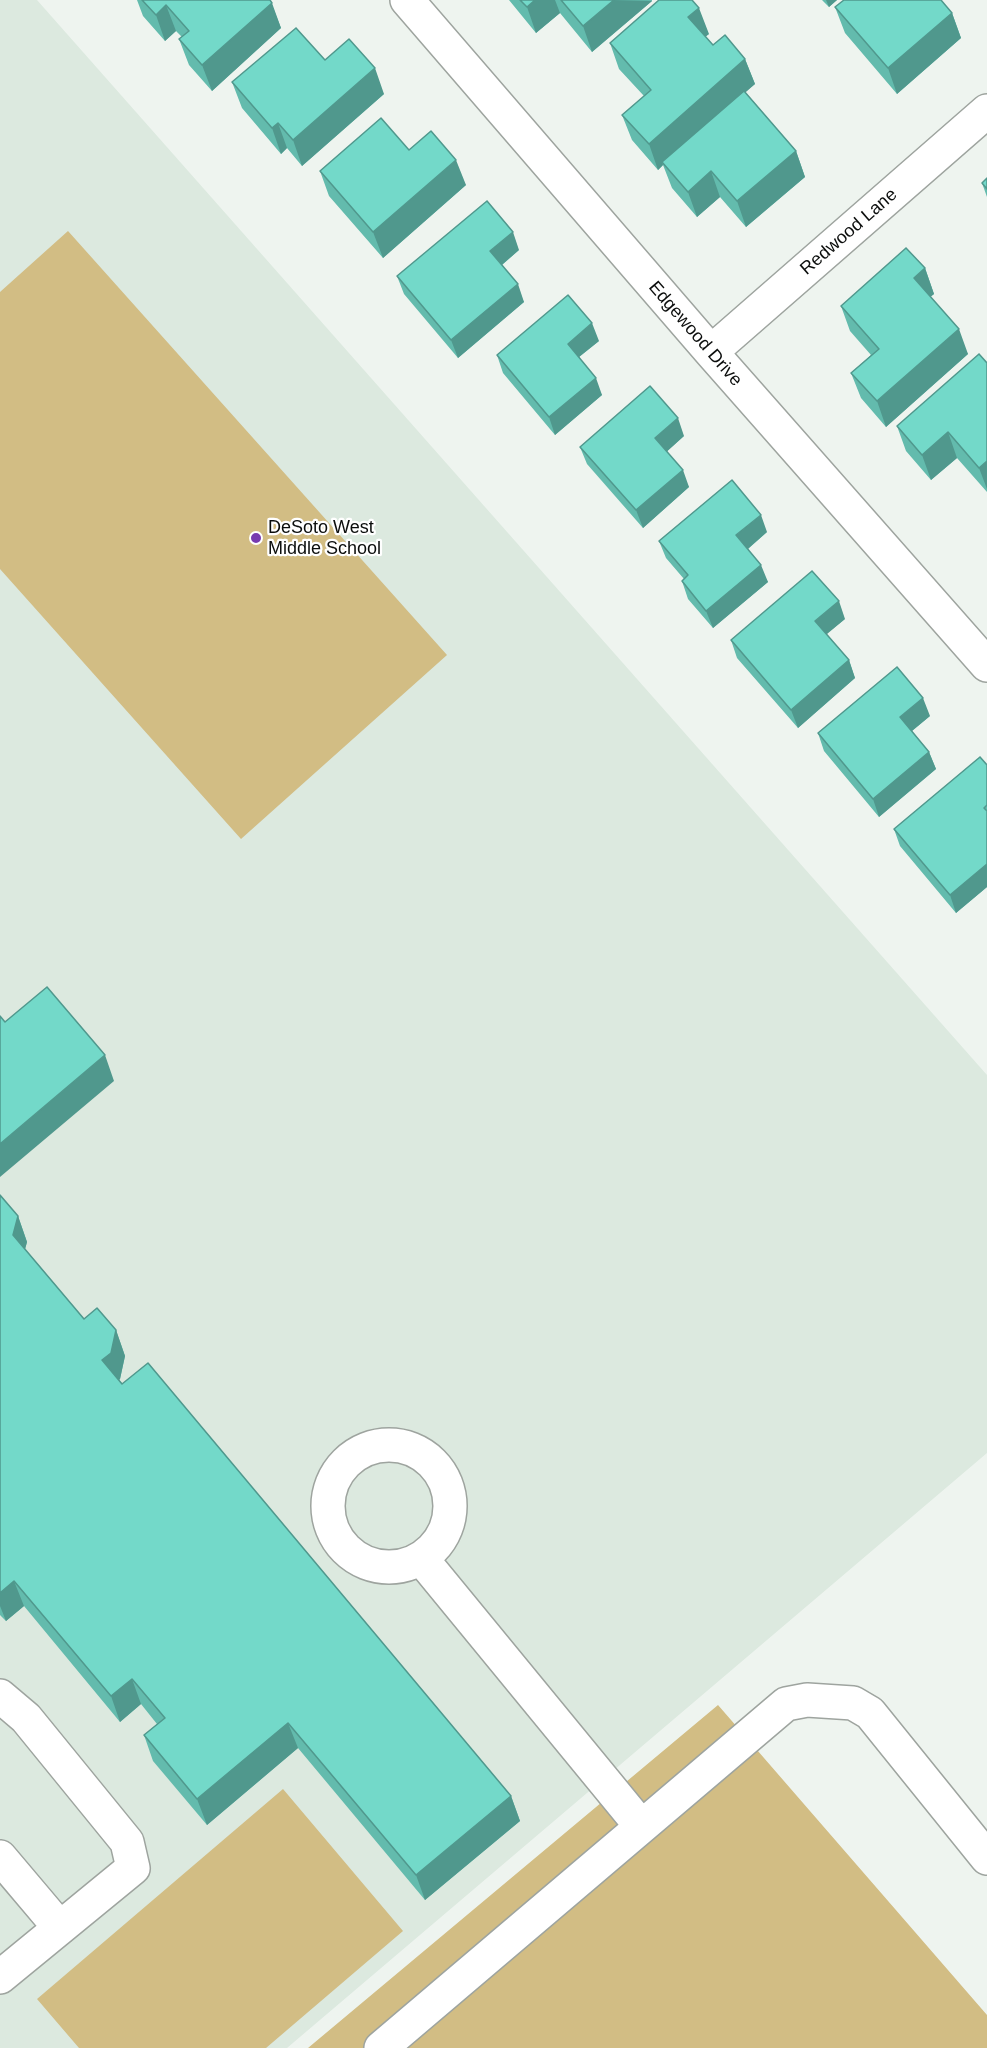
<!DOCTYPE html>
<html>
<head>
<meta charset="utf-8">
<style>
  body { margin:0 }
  canvas { display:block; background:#eef4ef }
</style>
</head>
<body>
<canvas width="987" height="2048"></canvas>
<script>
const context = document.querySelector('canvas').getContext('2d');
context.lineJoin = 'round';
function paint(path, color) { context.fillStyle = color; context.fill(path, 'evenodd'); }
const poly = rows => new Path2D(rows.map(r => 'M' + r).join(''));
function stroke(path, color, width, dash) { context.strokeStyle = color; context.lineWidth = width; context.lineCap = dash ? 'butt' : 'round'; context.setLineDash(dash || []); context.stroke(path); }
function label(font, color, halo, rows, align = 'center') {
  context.font = font + ' Helvetica,sans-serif'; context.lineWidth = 4.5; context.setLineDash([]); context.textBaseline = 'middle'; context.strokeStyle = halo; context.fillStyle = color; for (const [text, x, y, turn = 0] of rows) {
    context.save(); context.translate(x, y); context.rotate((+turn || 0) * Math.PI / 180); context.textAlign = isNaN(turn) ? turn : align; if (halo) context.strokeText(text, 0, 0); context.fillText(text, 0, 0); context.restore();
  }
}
paint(poly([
  [0,0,37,0,987,1075,987,1453,287,2048,0,2048]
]), '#dce9df');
paint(poly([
  [68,231,447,655,241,839,0,569,0,292],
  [718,1705,987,2015,987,2048,308,2048],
  [283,1789,403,1931,266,2048,79,2048,37,1999]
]), '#d2bd84');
const minor = poly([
  [407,0,711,352,987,665],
  [711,352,987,111],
  '328 1506a61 61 0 1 1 122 0a61 61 0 1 1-122 0Z',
  [421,1558,641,1826],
  [0,1696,26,1718,127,1842,133,1868,0,1977],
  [0,1857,60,1928],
  [381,2048,786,1704,807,1700,853,1703,870,1713,987,1858]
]);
stroke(minor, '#9ea49f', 36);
stroke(minor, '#fff', 33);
paint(poly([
  [137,0,270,0,281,28,212,91,189,65,179,39,182,37,176,31,165,41,143,16],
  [509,0,652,0,652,1,592,52,560,13,536,33],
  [822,0,837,0,829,7],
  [835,7,952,13,961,38,897,94,845,33],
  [709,34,705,36,713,45,745,59,755,84,745,92,796,151,805,177,746,227,720,197,697,217,672,188,663,165,658,170,632,140,622,115,644,96,619,69,610,43],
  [325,60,384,94,302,166,287,148,281,154,242,108,232,82],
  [409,150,466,185,383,258,329,196,320,171],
  [987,178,987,197,982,183],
  [519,250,502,265,524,302,458,358,404,294,397,276],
  [925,268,934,294,930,297,968,354,886,427,861,398,851,373,871,355,850,331,841,306],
  [599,341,579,357,602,395,555,435,503,373,497,355],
  [987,363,987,492,957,458,931,480,906,451,897,426],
  [684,436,667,451,689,487,643,528,587,464,580,447],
  [767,532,748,549,768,582,713,628,688,599,682,581,684,579,666,558,659,541],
  [845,619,826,634,849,660,855,678,798,728,737,658,731,640],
  [930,716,912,731,929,752,936,769,879,817,824,751,818,733],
  [987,765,987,887,956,913,900,846,894,829],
  [0,1195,18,1216,27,1242,25,1249,84,1319,116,1330,125,1356,120,1379,119,1380,511,1796,520,1821,425,1900,298,1748,207,1825,153,1761,144,1735,157,1724,141,1704,120,1722,24,1606,6,1621,0,1615]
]), '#63bbad');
paint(poly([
  [535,0,555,0,560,13,536,33,527,7],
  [614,0,652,1,592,52,583,26],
  [826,0,837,0,829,7],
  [272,3,281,28,212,91,202,65],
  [166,5,176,31,165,41,156,15],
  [699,8,709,34,698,43,688,17],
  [952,13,961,38,897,94,888,68],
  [745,59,755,84,664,164,662,162,663,165,658,170,649,144],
  [375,68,384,94,302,166,293,140],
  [278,123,287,148,281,154,272,128],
  [796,151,805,177,746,227,737,201],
  [456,160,466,185,383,258,373,232],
  [711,171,720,197,697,217,688,192],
  [513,232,519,250,497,269,490,251],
  [925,268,934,294,923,303,914,278],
  [518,284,524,302,458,358,451,340],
  [592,323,599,341,574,361,568,344],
  [959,329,968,354,886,427,877,401],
  [596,378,602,395,555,435,549,417],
  [678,418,684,436,662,456,655,438],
  [948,432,957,458,931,480,922,455],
  [987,461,987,489,979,468],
  [683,470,689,487,643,528,636,510],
  [761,515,767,532,743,553,736,535],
  [761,565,768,582,713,628,706,611],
  [839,601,845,619,821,639,815,621],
  [849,660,855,678,798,728,791,710],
  [923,698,930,716,907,735,900,717],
  [929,752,936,769,879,817,873,799],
  [987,864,987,887,956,913,950,895],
  [105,1055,114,1081,0,1177,0,1144],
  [18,1216,27,1242,22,1260,13,1235],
  [116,1330,125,1356,120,1379,112,1386,102,1360],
  [14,1581,24,1606,6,1621,0,1606,0,1593],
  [132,1679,141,1704,120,1722,111,1696],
  [288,1723,298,1748,207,1825,197,1799],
  [511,1796,520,1821,425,1900,416,1875]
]), '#50988d');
const building = poly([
  [142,0,270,0,272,3,202,65,179,39,189,31,166,5,156,15,142,0],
  [520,0,535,0,527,7,520,0],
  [561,0,614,0,583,26,561,0],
  [659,0,692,0,699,8,688,17,713,45,725,35,745,59,649,144,622,115,651,90,610,43,659,0],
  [844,0,941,0,952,13,888,68,835,7,844,0],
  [296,28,325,60,349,39,375,68,293,140,278,123,272,128,232,82,296,28],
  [744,91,796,151,737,201,711,171,688,192,662,162,744,91],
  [381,118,409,150,431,131,456,160,373,232,320,171,381,118],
  [987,178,987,189,982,183,987,178],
  [487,201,513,232,490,251,518,284,451,340,397,276,487,201],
  [906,248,925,268,914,278,959,329,877,401,851,373,879,349,841,306,906,248],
  [568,295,592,323,568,344,596,378,549,417,497,355,568,295],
  [979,354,987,363,987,461,979,468,948,432,922,455,897,426,979,354],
  [650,386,678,418,655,438,683,470,636,510,580,447,650,386],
  [732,480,761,515,736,535,761,565,706,611,682,581,688,575,659,541,732,480],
  [812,571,839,601,815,621,849,660,791,710,731,640,812,571],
  [897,667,923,698,900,717,929,752,873,799,818,733,897,667],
  [980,757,987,765,987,805,984,808,987,811,987,864,950,895,894,829,980,757],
  [47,987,105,1055,0,1144,0,1016,5,1022,47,987],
  [0,1195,18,1216,13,1235,84,1319,97,1308,116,1330,111,1353,102,1360,122,1384,148,1363,511,1796,416,1875,288,1723,197,1799,144,1735,165,1718,132,1679,111,1696,14,1581,0,1593,0,1195]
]);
paint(building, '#73d9c9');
stroke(building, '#50988d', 1.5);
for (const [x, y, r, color] of [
  [256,538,6,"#773aaf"]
]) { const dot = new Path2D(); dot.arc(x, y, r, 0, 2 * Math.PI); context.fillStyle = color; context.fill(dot); stroke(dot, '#fff', 2); }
label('18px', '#0b0d0c', '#fff', [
  ["Redwood Lane",849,232,-41],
  ["Edgewood Drive",695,334,49]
]);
label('18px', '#0b0d0c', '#fff', [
  ["DeSoto West",268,528],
  ["Middle School",268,549]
], 'left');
</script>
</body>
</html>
